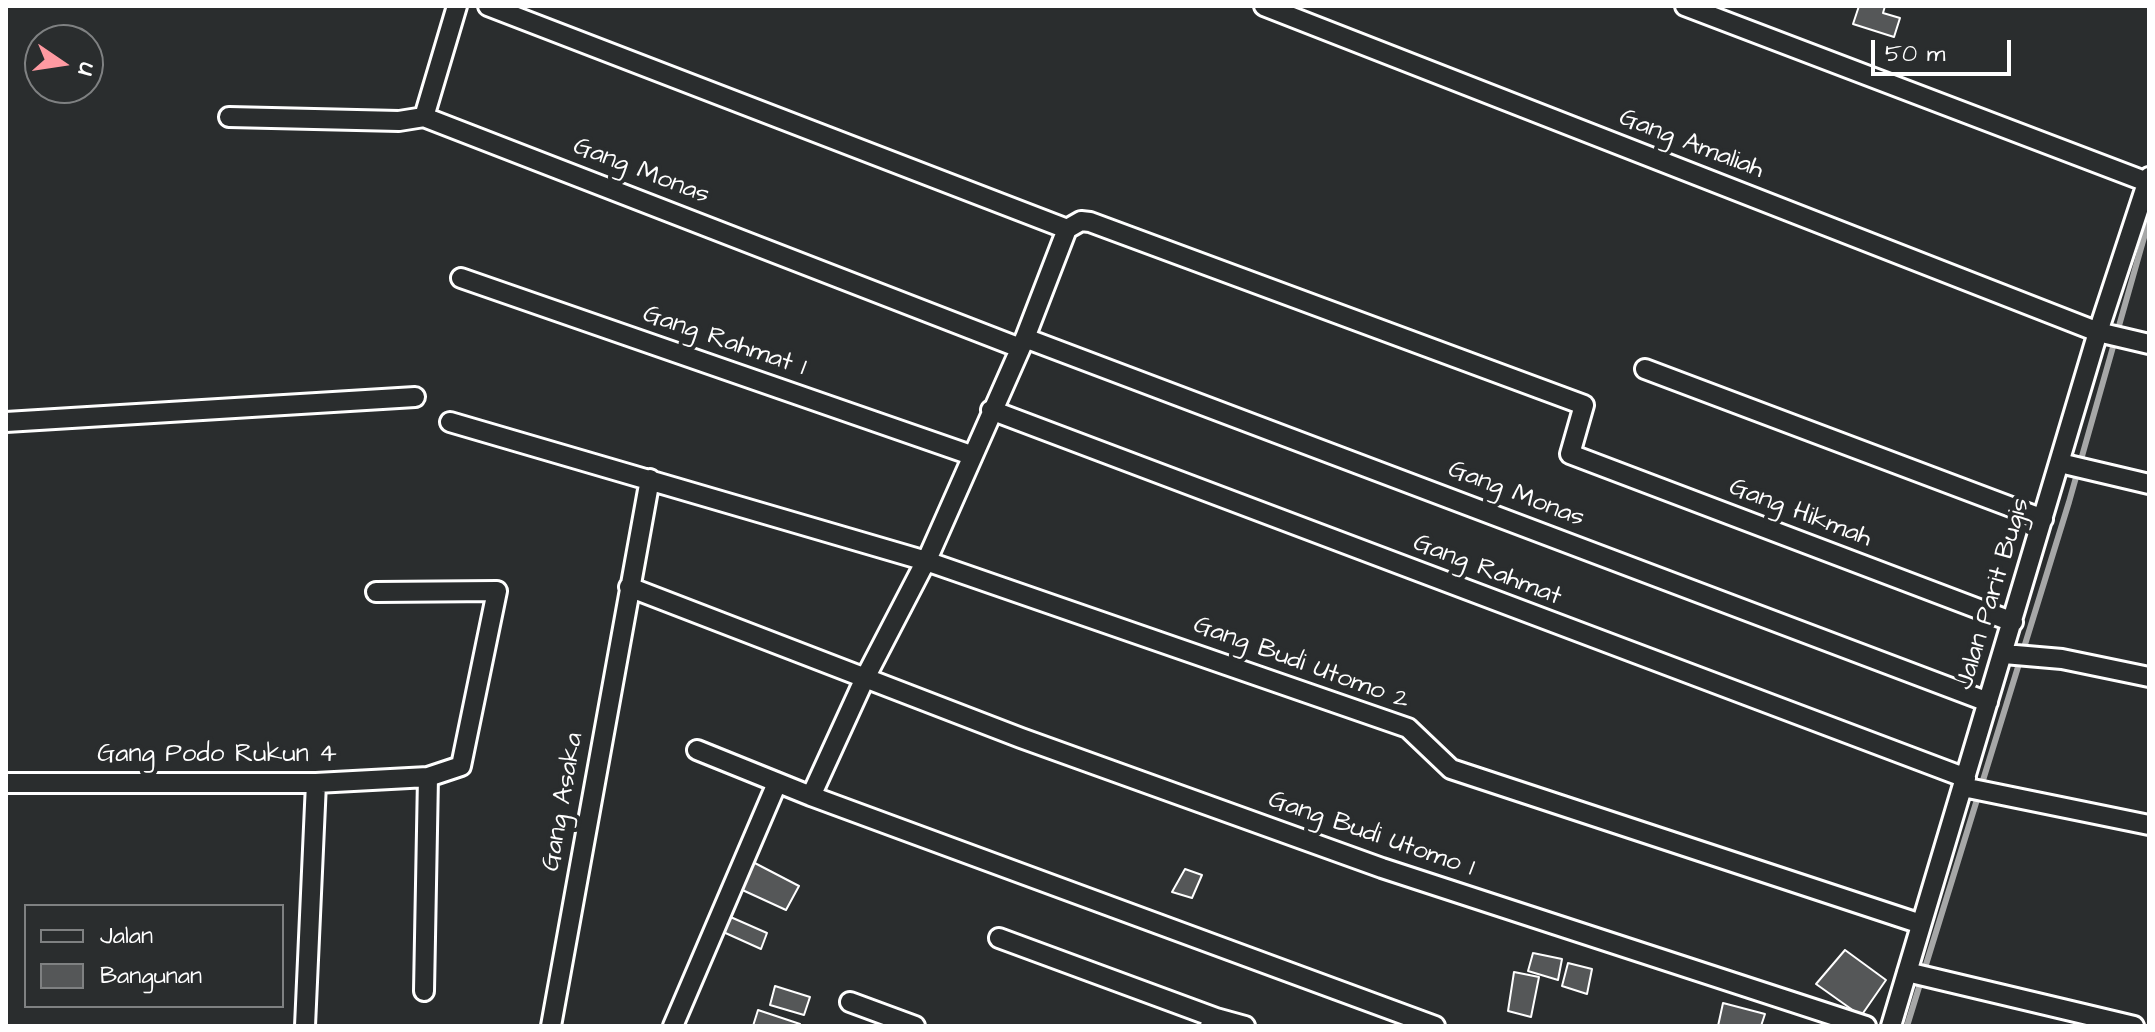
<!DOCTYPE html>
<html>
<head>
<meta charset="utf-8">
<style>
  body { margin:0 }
  #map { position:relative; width:2155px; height:1032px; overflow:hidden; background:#2a2d2e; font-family:"Architects Daughter",sans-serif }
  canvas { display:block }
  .frame { position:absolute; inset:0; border:8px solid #fff; pointer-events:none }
  .legend { position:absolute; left:24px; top:904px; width:260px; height:104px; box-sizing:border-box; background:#2a2d2e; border:2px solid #7f8182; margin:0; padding:10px 14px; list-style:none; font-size:24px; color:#fff }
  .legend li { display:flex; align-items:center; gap:16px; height:40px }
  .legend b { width:40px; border:2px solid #7f8182 }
  .north { position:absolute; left:24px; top:24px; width:80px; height:80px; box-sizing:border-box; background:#2a2d2e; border:2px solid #7f8182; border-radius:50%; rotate:103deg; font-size:22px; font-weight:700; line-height:32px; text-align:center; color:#fff }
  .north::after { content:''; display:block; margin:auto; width:28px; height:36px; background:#ff9aa2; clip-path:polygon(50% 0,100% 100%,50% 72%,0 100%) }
  .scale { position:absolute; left:1871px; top:40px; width:140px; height:36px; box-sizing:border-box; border:4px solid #fff; border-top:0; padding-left:10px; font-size:24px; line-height:28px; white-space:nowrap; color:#fff; -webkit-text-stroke:6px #2a2d2e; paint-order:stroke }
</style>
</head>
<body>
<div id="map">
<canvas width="2155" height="1032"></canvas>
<div class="frame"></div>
<ul class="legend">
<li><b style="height:10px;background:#2a2d2e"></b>Jalan</li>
<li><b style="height:22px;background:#555758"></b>Bangunan</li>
</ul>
<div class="north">U</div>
<div class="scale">50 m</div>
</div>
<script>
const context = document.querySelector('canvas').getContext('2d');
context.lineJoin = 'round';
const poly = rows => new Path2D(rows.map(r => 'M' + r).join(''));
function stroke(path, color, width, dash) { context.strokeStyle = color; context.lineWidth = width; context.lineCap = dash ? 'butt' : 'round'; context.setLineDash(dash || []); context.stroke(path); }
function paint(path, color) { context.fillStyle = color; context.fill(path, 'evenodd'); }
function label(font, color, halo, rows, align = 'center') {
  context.font = font + ' "Architects Daughter",sans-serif'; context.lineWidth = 8; context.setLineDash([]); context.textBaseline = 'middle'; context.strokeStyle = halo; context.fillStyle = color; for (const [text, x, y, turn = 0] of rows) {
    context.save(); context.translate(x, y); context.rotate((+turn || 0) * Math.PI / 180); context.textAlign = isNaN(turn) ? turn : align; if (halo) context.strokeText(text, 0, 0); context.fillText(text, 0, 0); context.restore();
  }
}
stroke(poly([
  [1907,1026,2069,502,2149,220]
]), '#a6a7a7', 6);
const building = poly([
  [1859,6,1885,6,1883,13,1900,18,1894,37,1853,24,1859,6],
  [749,860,799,886,786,910,738,888,749,860],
  [1185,869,1202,875,1192,898,1172,892,1185,869],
  [726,915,767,933,761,949,721,931,726,915],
  [1845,950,1886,980,1861,1016,1816,984,1845,950],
  [1533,953,1562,959,1558,980,1528,971,1533,953],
  [1568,963,1592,969,1587,994,1562,986,1568,963],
  [1514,972,1539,977,1531,1017,1508,1011,1514,972],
  [775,986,810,997,804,1015,770,1005,775,986],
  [1723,1003,1765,1014,1761,1026,1718,1026,1723,1003],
  [758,1010,800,1024,800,1026,753,1026,758,1010]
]);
paint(building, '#555758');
stroke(building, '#fff', 2);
const street = poly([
  [488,6,1067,229,1025,338,930,553,865,678,811,796,697,750],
  [1264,6,2098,332,2149,344],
  [1685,6,2147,182],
  [229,117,399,121,424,117,1020,348],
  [424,117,457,6],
  [1067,229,1081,221,1090,222,1584,405,1570,454,2013,622],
  [461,278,971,455],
  [1025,338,1988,702],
  [1645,369,2043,519],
  [991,410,1966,778],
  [6,422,415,397],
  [450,422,926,561,1408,728,1451,769,1921,924],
  [2060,463,2149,484],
  [629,587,1021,738,1382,868,1866,1026],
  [2004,654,2062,659,2149,677],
  [6,783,316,783,428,777,461,766,497,591,376,592],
  [1963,787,2149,825],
  [811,796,1435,1026],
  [999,938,1216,1018],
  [1907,972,2134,1026],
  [424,991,428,777],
  [850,1002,915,1026],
  [305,1026,316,783],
  [551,1026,650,479],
  [673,1026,777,783],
  [1210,1026,1216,1018,1245,1026],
  [1891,1026,2098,332,2149,177]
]);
stroke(street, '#fff', 24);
stroke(street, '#2a2d2e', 18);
label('26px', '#fff', '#2a2d2e', [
  ["Gang Amaliah",1691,145,21],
  ["Gang Monas",641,172,21],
  ["Gang Rahmat 1",724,342,19],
  ["Gang Monas",1516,495,21],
  ["Gang Hikmah",1800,514,21],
  ["Gang Rahmat",1487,571,21],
  ["Jalan Parit Bugis",1994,594,-73],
  ["Gang Budi Utomo 2",1301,664,20],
  ["Gang Podo Rukun 4",217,756],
  ["Gang Asaka",564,802,-80],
  ["Gang Budi Utomo 1",1371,835,19]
]);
</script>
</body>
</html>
